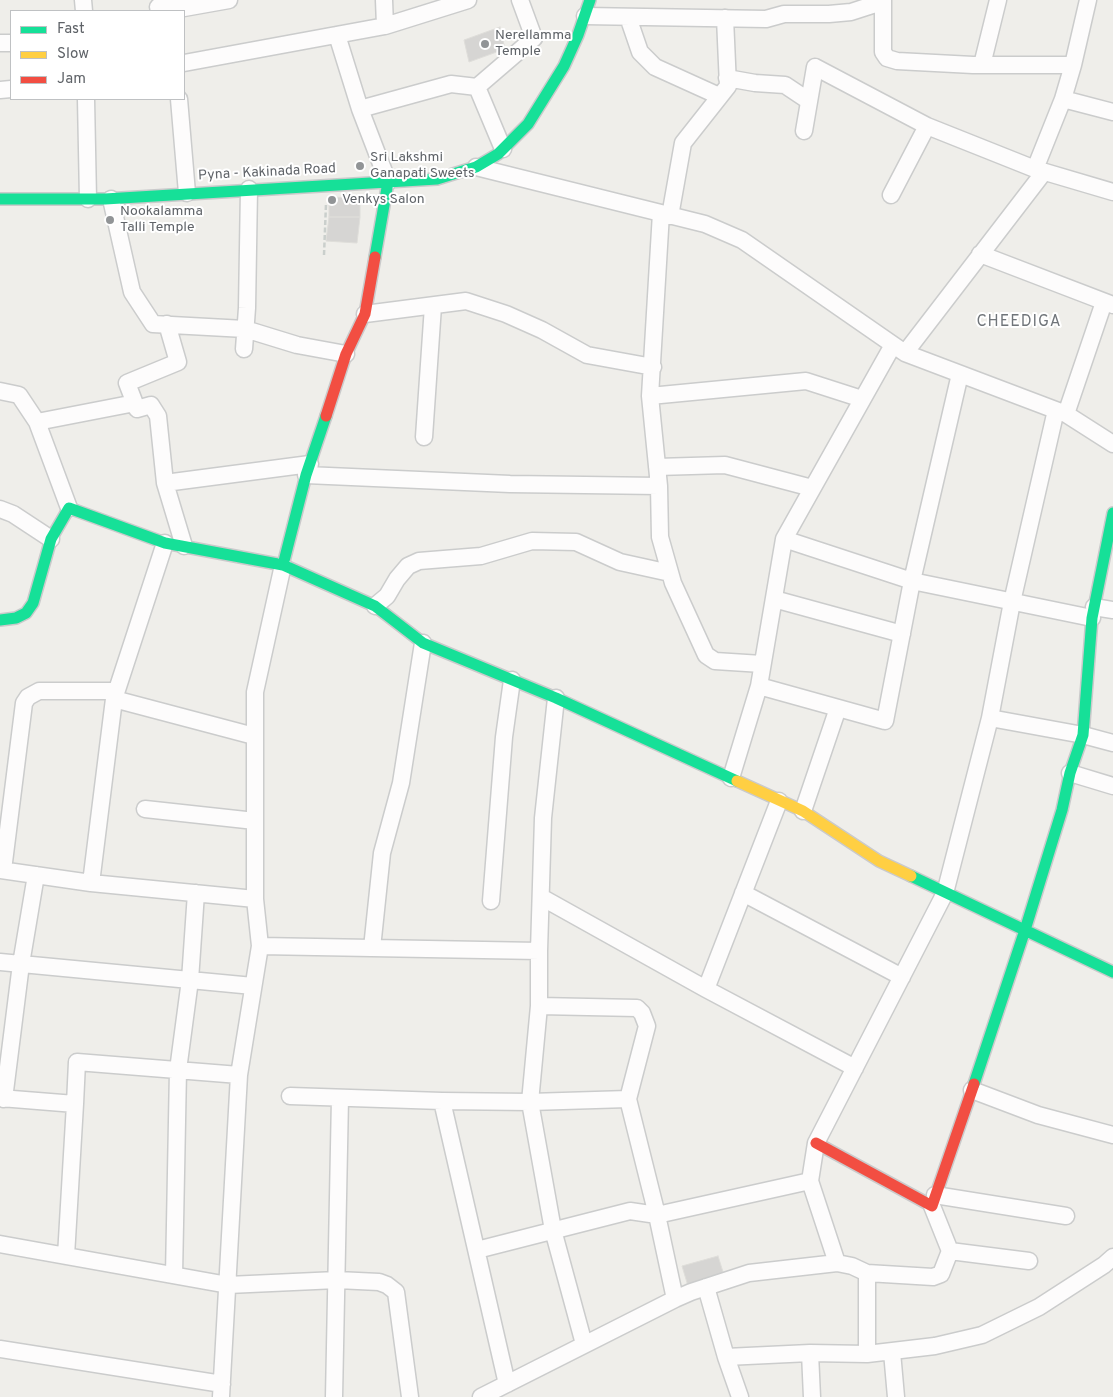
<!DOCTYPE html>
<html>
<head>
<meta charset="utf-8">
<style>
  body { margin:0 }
  #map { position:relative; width:1113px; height:1397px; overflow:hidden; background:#efeeea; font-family:Overpass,sans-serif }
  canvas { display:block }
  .legend { position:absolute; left:10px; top:10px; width:175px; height:90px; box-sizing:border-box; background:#fff; border:1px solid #bfc1c3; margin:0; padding:6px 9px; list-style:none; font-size:15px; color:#5f6368 }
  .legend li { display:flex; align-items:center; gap:10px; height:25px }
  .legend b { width:25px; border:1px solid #bfc1c3 }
</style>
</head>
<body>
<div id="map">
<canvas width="1113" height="1397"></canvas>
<ul class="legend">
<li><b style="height:6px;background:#16e098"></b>Fast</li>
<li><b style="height:6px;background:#ffcf43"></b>Slow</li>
<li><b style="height:6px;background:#f24e42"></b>Jam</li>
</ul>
</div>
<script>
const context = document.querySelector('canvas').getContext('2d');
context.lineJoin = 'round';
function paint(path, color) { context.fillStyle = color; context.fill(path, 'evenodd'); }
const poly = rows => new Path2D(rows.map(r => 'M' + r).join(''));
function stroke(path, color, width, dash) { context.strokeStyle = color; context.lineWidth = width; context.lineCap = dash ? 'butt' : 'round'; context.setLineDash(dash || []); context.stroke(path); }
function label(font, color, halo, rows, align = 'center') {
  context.font = font + ' Overpass,sans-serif'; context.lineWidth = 4; context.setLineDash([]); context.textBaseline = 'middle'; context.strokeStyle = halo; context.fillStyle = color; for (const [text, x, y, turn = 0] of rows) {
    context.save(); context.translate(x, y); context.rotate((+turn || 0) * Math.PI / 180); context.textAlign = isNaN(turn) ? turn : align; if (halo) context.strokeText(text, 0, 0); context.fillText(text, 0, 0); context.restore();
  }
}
const building = poly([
  [500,27,505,49,469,62,464,40,500,27],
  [329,197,360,198,360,217,329,217,329,197],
  [329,217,360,217,357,243,326,241,329,217],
  [718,1256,724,1275,688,1286,682,1266,718,1256]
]);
paint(building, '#d6d5d3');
stroke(building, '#deddd9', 1);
const street = poly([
  [83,0,84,11],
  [883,0,883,52,887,58,897,61,973,65,1073,65],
  [1088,0,1073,65,1063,99,1035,169,1113,192],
  [158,7,184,8,229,0],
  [585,16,766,19,784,14,829,14,851,12,882,2],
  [628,17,640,52,655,67,719,96],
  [385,26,468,0],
  [337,35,360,109,388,182],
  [0,43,11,43],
  [184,63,385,26,384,0],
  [982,65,998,0],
  [727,78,755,83,785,85,809,101],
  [477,87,534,38,520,0],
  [0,90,11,89],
  [86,99,88,199],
  [179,99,187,193],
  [1063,99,1113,112],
  [360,109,451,84,477,87,503,149],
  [804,131,815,67,927,126,1035,169],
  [476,167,705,224,742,240,905,353],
  [1044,172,905,353,1066,414,1113,444],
  [891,195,927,126],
  [111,199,132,292,153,324,245,329,297,345,346,354],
  [670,216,683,143,728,86,725,18],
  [980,254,1113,305],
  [365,314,466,301,506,314,542,330,587,355,653,367],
  [167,324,178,362,127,383,137,409,151,405,158,416,165,483,184,546],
  [244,349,247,308,249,189],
  [960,374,912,581,1092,618],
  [0,391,19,395,37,422,69,508],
  [650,396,806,381,862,399],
  [1066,414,1104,302],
  [37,422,135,403],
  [424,437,433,306],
  [657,467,725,465,812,488],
  [306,475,510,484,659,486,650,396,661,213],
  [165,483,310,464],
  [659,486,660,537,673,583,706,655,715,661,762,664],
  [0,509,13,514,51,539],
  [784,539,893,345],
  [774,599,902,634],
  [375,606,387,596,397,579,408,566,419,561,481,556,532,541,576,542,620,562,670,573],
  [1094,607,1113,610],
  [114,699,254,736],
  [990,718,1083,735,1113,743],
  [1070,773,1113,786],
  [731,778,759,686,784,539,912,581,885,721,759,686],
  [145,809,255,821],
  [803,811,838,708],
  [0,870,91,883,255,899],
  [3,870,24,703,28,697,39,691,116,691],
  [91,883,114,699,165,543],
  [743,893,902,977],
  [541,897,706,989,855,1068],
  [491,901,504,737,512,680],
  [260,946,539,951,543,818,556,698],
  [372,948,382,853,401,783,423,643],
  [0,962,253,986],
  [706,989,779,801],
  [539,1006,637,1008,642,1013,647,1026,628,1099],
  [972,1090,1038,1115,1113,1135],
  [290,1096,442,1101,530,1102,539,1006,539,951],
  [0,1098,75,1104,77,1062,239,1075],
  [4,1099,21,964,36,875],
  [442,1101,507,1384],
  [810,1181,816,1143,945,893,990,718,1012,602,1056,410],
  [935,1195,1066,1216],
  [0,1244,228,1285,337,1280,379,1282,387,1285,396,1292,410,1397],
  [477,1250,630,1211,657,1215,810,1181,837,1263],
  [950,1251,1029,1261],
  [66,1256,75,1104],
  [867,1273,933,1277,941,1274,950,1251,932,1206],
  [174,1275,178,1070,190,980,196,893],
  [706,1287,726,1357,810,1353,867,1354,935,1346,982,1335,1039,1307,1104,1265,1113,1257],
  [584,1344,553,1230,530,1102,628,1099,657,1215,675,1299],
  [0,1349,222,1384],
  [892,1352,896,1397],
  [810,1353,812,1397],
  [726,1357,740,1397],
  [221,1397,239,1075,260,946,255,899,255,692,283,565],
  [334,1397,340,1098],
  [481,1397,675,1299,691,1292,749,1273,837,1263,852,1266,867,1273,867,1354]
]);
const fast = poly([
  [0,199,105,199,437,179,476,167,498,154,528,124,564,66,578,35,590,0],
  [375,257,388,182],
  [283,565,375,606,423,643,556,698,737,781],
  [0,620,16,618,26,613,33,603,51,539,69,508,165,543,283,565,306,475,326,416],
  [911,876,1113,972],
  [974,1084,1025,930,1062,810,1070,773,1083,735,1092,618,1113,513]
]);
const slow = poly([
  [737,781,803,811,879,861,911,876]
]);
const jam = poly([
  [326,416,346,354,365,314,375,257],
  [816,1143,932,1206,974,1084]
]);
stroke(street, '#cbcccc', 19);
stroke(fast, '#cacacb', 14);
stroke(slow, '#cacacb', 14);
stroke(jam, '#cacacb', 14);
stroke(poly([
  [324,255,326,204]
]), '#cacfcc', 2.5, [5, 2.5]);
stroke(street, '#fdfcfc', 16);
stroke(fast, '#16e098', 11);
stroke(slow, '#ffcf43', 11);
stroke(jam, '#f24e42', 11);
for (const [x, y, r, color] of [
  [485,44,5,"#919496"],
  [360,166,5,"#919496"],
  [332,200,5,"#919496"],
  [110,220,5,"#919496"]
]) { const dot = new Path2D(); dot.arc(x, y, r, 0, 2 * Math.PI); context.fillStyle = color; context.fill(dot); stroke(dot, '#fff', 2); }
label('14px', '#5f6368', '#fff', [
  ["Nerellamma",495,36],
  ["Temple",495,52],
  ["Sri Lakshmi",370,158],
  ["Ganapati Sweets",370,174],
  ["Venkys Salon",342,200],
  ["Nookalamma",120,212],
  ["Talli Temple",120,228]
], 'left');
label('14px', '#5f6368', '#fff', [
  ["Pyna - Kakinada Road",267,173,-3]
]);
context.letterSpacing = '1px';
label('16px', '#70757a', '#fff', [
  ["CHEEDIGA",1019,323]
]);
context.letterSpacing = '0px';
</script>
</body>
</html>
